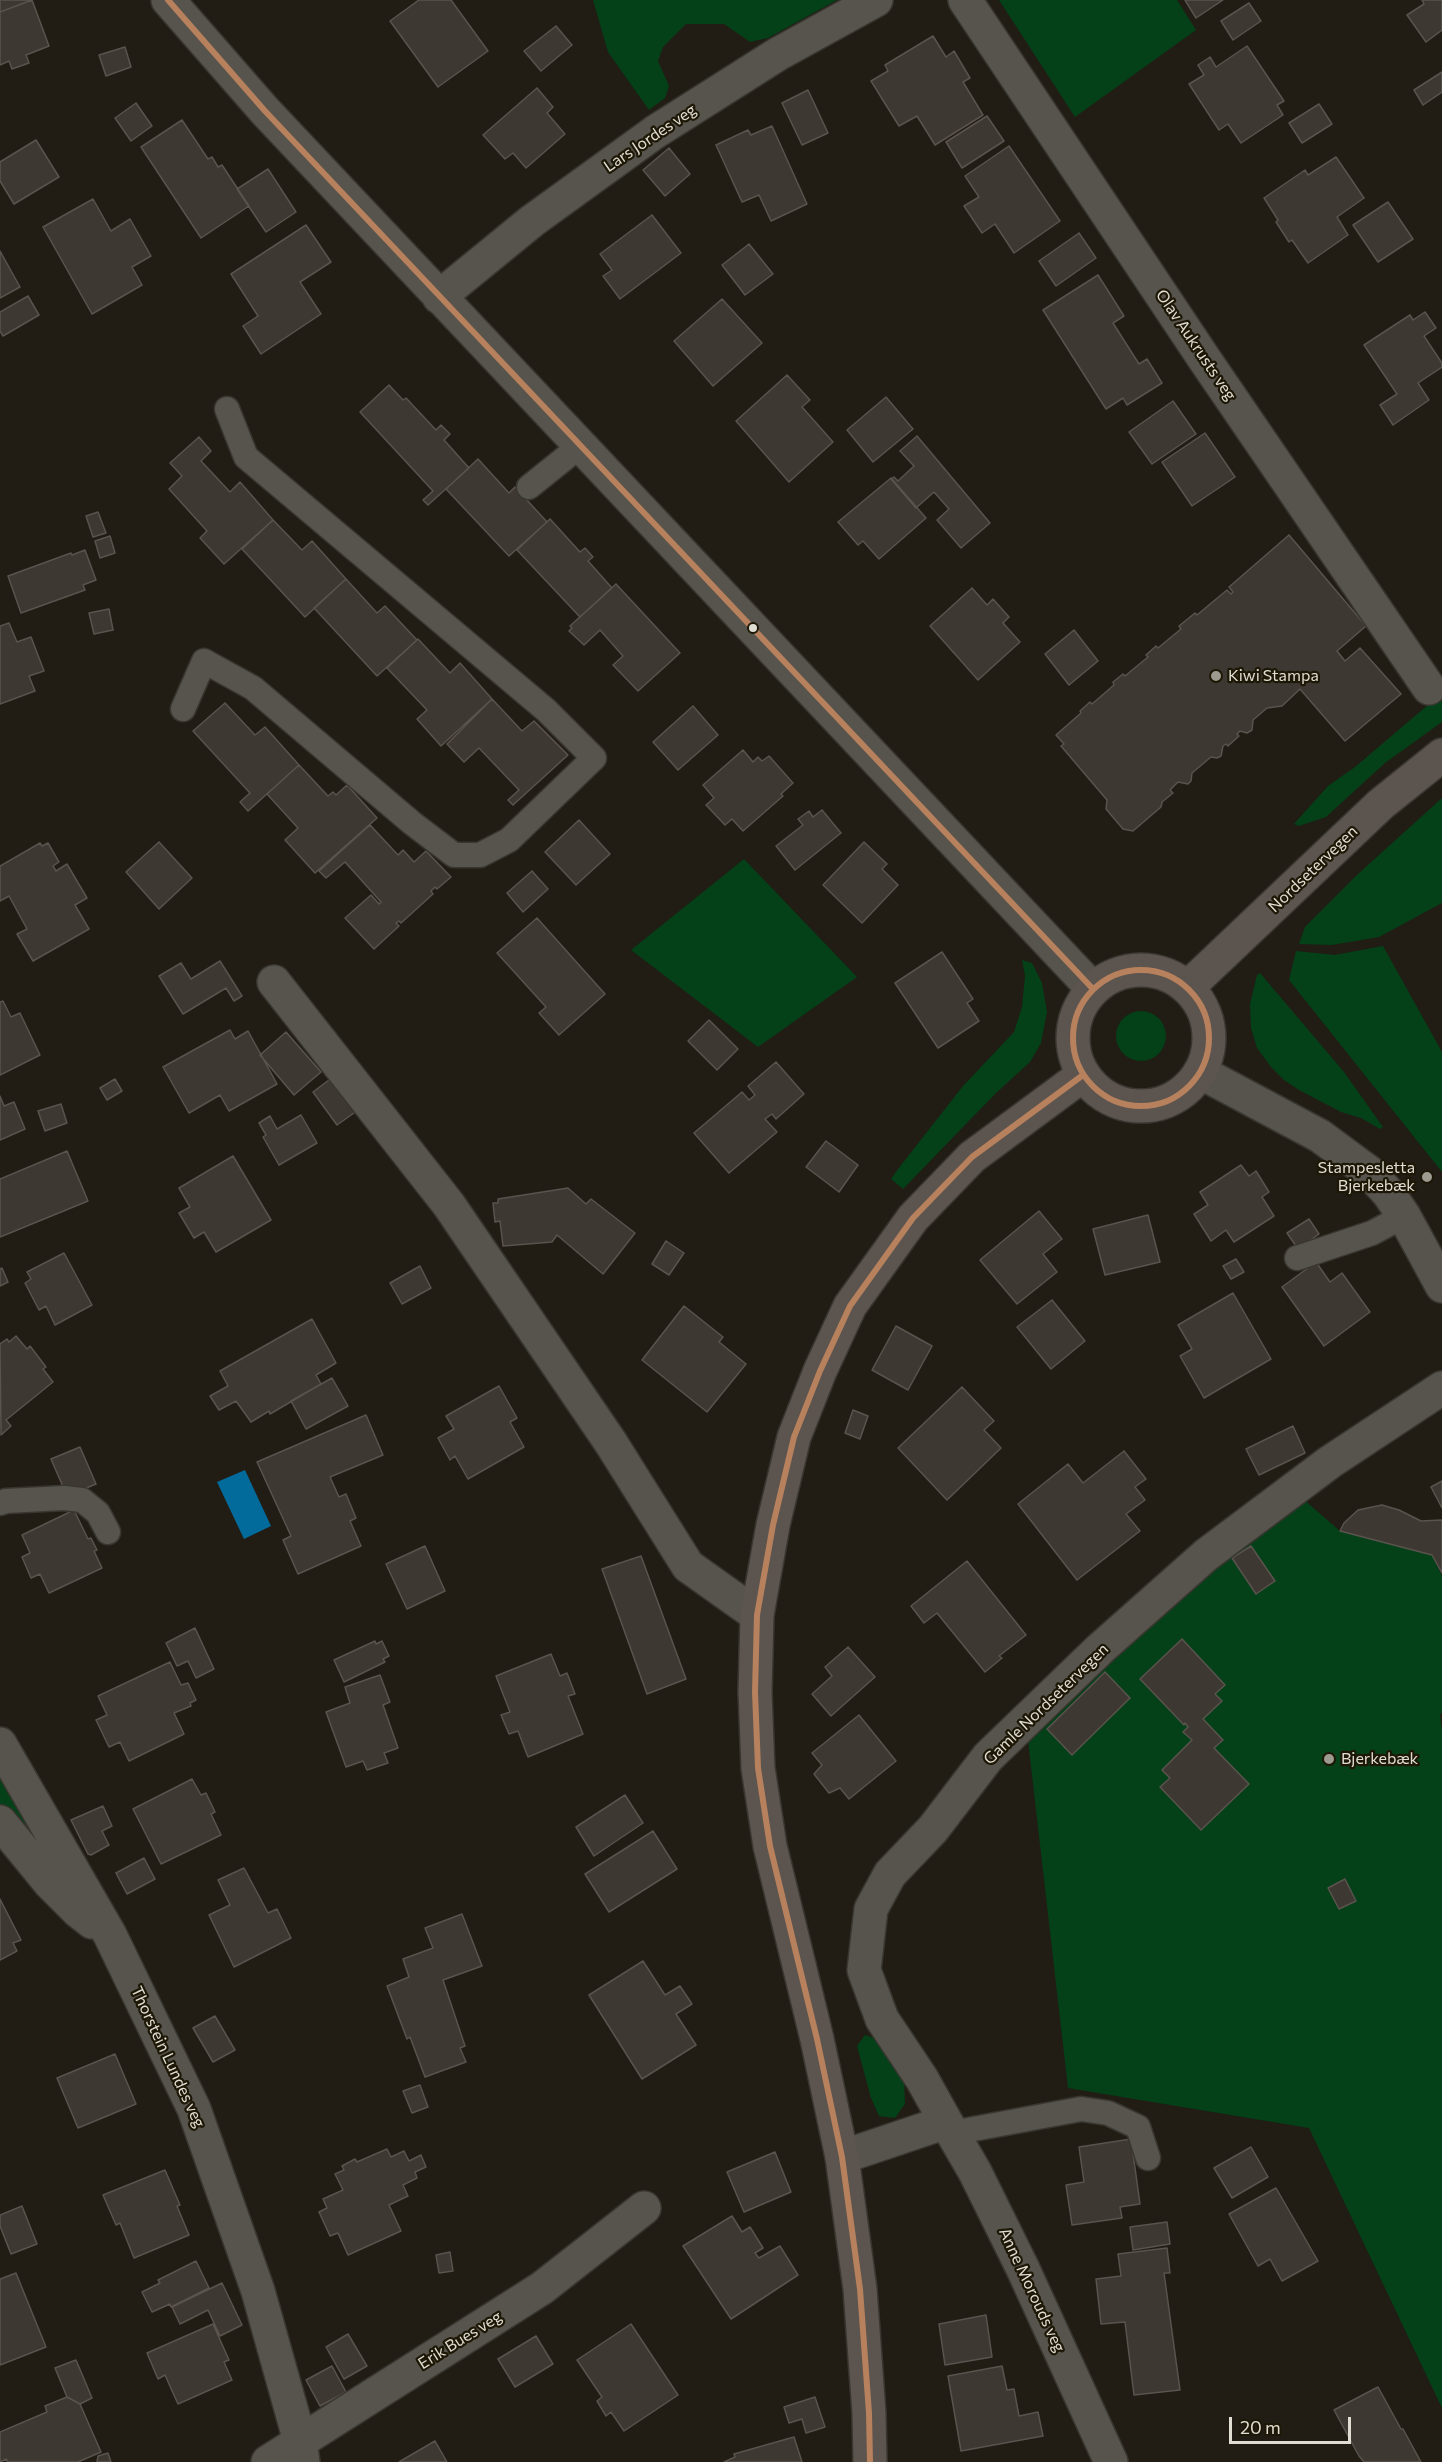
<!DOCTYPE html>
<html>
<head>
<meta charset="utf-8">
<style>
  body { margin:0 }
  #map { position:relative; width:1442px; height:2462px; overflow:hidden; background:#211d14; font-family:Commissioner,sans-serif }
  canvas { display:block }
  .scale { position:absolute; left:1229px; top:2417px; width:122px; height:27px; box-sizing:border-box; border:3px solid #e0ddd2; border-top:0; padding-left:8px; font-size:18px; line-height:21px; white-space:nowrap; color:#e0ddd2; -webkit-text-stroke:4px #1d1706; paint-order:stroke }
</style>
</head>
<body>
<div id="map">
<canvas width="1442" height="2462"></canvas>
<div class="scale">20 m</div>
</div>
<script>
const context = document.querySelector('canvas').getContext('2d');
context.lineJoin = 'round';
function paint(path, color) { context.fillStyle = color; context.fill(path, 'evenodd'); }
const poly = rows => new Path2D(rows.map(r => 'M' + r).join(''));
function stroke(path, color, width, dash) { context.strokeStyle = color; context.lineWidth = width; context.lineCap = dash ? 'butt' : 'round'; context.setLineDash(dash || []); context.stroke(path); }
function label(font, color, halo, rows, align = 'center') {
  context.font = font + ' Commissioner,sans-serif'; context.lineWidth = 4.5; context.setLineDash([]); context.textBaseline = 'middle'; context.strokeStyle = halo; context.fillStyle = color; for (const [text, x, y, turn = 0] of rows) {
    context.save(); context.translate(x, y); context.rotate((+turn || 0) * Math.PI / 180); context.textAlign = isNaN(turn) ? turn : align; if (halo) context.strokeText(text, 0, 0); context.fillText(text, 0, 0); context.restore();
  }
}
paint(poly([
  [593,0,837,0,768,38,750,42,724,24,686,24,663,47,658,61,669,86,665,98,649,110,608,52],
  [999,0,1177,0,1196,30,1075,117],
  [1442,693,1442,722,1385,763,1326,817,1299,826,1294,824,1328,786,1355,767],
  [1442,798,1442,903,1379,937,1332,945,1299,944,1305,927,1358,874],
  [744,859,857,977,758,1047,631,950],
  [1383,946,1442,1052,1442,1172,1289,980,1296,951,1335,955],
  [1022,960,1032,963,1042,983,1047,1012,1041,1043,1030,1062,996,1093,903,1189,891,1179,898,1169,963,1086,1014,1032,1022,1007,1025,976],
  [1260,973,1344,1072,1383,1127,1380,1129,1361,1118,1341,1112,1299,1090,1284,1080,1271,1067,1257,1048,1251,1028,1250,1004,1257,975],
  '1116 1036a25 25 0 1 1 50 0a25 25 0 1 1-50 0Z',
  [1295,1492,1340,1531,1432,1555,1442,1576,1442,1713,1440,1714,1442,1730,1442,2408,1309,2128,1068,2088,1026,1723],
  [0,1769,92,1913,0,1808],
  [865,2035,880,2040,904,2078,905,2104,895,2118,879,2116,871,2098,857,2046]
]), '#044018');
paint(poly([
  [245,1470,271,1526,244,1539,217,1482]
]), '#036b9c');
const building = poly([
  [0,0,32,0,0,12,0,0],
  [32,0,49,46,26,55,29,63,12,69,9,61,0,65,0,12,32,0],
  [419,0,451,0,488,51,438,87,390,21,419,0],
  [1185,0,1223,0,1196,18,1185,0],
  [1422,0,1442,0,1442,30,1426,42,1407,15,1424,4,1422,0],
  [1249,3,1261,21,1233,40,1221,21,1249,3],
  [556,26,572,45,541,71,524,51,556,26],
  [933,36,946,57,954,51,970,78,963,82,983,115,935,145,917,116,899,126,871,81,888,71,885,65,933,36],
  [1247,46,1284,101,1277,105,1283,115,1241,143,1228,124,1219,130,1189,84,1204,75,1198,65,1210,57,1216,67,1247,46],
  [125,47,131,67,106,76,99,55,125,47],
  [1442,72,1442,92,1423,105,1414,90,1442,72],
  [537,88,553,107,547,113,565,134,526,168,513,153,505,159,483,135,537,88],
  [808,90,828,133,802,145,782,103,808,90],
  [136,103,152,126,131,141,115,118,136,103],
  [1319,104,1332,124,1302,143,1289,123,1319,104],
  [987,116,1004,141,962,168,946,142,987,116],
  [182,120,208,159,212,157,218,167,222,165,249,206,201,238,141,147,182,120],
  [772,126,807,204,771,221,759,195,742,202,716,145,748,130,751,135,772,126],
  [36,140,59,177,14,204,0,181,0,162,36,140],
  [1009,146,1060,221,1014,253,995,224,982,233,964,206,979,197,965,176,1009,146],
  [669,148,690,174,665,196,643,170,669,148],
  [1336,157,1364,198,1337,217,1348,235,1308,263,1292,240,1289,242,1276,222,1278,220,1264,198,1305,170,1308,175,1336,157],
  [268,169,296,212,266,232,237,189,268,169],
  [93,199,111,231,130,219,151,256,132,267,142,285,92,314,43,227,93,199],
  [1388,202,1413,239,1378,262,1353,225,1388,202],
  [652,215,681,253,620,299,603,276,612,270,600,254,652,215],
  [306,225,331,262,300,282,321,314,261,354,243,326,258,316,231,274,306,225],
  [1079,233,1096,258,1056,286,1039,261,1079,233],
  [749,244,773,274,745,295,722,265,749,244],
  [0,251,20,287,0,298,0,251],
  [1098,275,1124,316,1113,323,1139,364,1147,359,1162,383,1127,405,1123,398,1106,409,1043,310,1098,275],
  [28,296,39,315,3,336,0,331,0,312,28,296],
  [722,299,762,343,713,386,674,341,722,299],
  [1425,312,1436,328,1424,336,1442,363,1442,367,1418,383,1429,400,1393,425,1380,405,1397,394,1364,345,1410,315,1413,320,1425,312],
  [787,375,810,400,802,407,833,442,789,482,736,421,787,375],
  [389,385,403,400,406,398,436,430,441,425,450,434,444,440,469,468,428,505,423,500,433,491,360,412,389,385],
  [886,397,913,429,873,462,847,430,886,397],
  [1173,401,1196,434,1152,464,1129,432,1173,401],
  [1205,433,1235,477,1192,506,1162,462,1205,433],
  [917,436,990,523,961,548,937,520,949,509,934,492,916,508,891,479,894,477,898,481,914,466,900,451,917,436],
  [199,437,211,451,201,461,230,492,240,482,273,520,224,564,200,538,207,531,169,489,182,476,170,463,199,437],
  [478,459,509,493,515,487,547,522,509,556,446,489,478,459],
  [891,478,926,518,879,559,863,541,858,545,838,522,891,478],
  [98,512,106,533,93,537,86,516,98,512],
  [550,519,580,552,585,548,593,557,588,561,612,588,580,617,517,550,550,519],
  [273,520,302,550,312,541,346,579,305,617,242,549,273,520],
  [1289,535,1366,626,1337,651,1345,661,1360,648,1401,694,1345,741,1300,689,1282,706,1267,708,1253,720,1252,730,1247,733,1240,731,1237,734,1239,736,1228,746,1226,744,1223,746,1221,756,1217,758,1211,757,1192,773,1191,781,1188,784,1178,782,1170,790,1173,793,1162,802,1161,807,1133,831,1123,829,1106,809,1107,800,1061,746,1064,744,1056,735,1081,713,1080,711,1090,702,1092,704,1114,685,1113,682,1123,674,1125,676,1148,657,1146,655,1156,646,1158,648,1181,629,1179,626,1195,613,1197,615,1227,590,1231,594,1233,592,1229,587,1289,535],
  [110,536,115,553,100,558,95,541,110,536],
  [85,550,96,580,83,585,85,590,21,613,8,576,71,553,72,555,85,550],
  [346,579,377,613,385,606,417,640,377,676,314,608,346,579],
  [616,584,680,653,638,691,613,665,623,656,600,630,584,645,569,631,572,628,570,626,616,584],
  [972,588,987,605,993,599,1009,617,1003,623,1020,642,978,680,930,626,972,588],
  [109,609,113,630,94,634,89,613,109,609],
  [9,623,17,642,31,637,44,671,29,676,35,691,0,704,0,626,9,623],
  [1074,630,1098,661,1069,685,1045,654,1074,630],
  [418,639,450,673,460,663,492,699,441,746,417,719,427,710,387,668,418,639],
  [492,699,522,731,534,721,568,755,513,805,508,800,519,790,479,748,464,762,447,744,492,699],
  [225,703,255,735,265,727,299,765,248,811,240,802,250,793,193,731,225,703],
  [693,706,718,735,678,770,653,742,693,706],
  [743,750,753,762,758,757,762,761,769,756,793,783,781,794,783,796,743,831,732,819,725,825,706,805,714,798,703,785,743,750],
  [299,765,328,796,333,792,336,795,347,785,377,818,315,873,285,840,298,828,267,794,299,765],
  [822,810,841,833,795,870,776,846,803,825,798,819,809,811,813,817,822,810],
  [579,820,610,854,576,885,545,852,579,820],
  [370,825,398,855,403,850,414,862,426,851,451,877,437,889,435,887,431,891,433,894,401,923,399,921,396,923,399,926,374,949,345,918,371,895,379,904,381,902,345,862,326,878,319,871,370,825],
  [159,842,192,878,159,909,126,872,159,842],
  [864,842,887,864,882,869,898,885,862,923,823,885,864,842],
  [40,843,42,846,48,843,59,862,53,866,56,871,67,864,87,898,75,905,89,929,33,961,17,934,27,929,9,896,0,901,0,866,40,843],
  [532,871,548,889,523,912,507,893,532,871],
  [537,918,605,994,559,1035,539,1013,546,1007,497,953,537,918],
  [942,952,973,999,967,1003,979,1021,938,1048,895,983,942,952],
  [220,961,242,996,234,1001,226,988,183,1014,159,976,181,963,191,979,220,961],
  [3,1001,11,1017,20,1013,40,1055,0,1075,0,1002,3,1001],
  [709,1020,738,1049,717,1070,688,1041,709,1020],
  [230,1030,235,1039,248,1031,277,1084,229,1111,220,1095,189,1113,163,1067,230,1030],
  [286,1032,321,1072,294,1095,260,1055,286,1032],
  [776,1062,804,1094,776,1119,772,1114,765,1119,777,1132,729,1173,694,1133,742,1092,749,1100,755,1095,748,1086,776,1062],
  [337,1074,361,1108,337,1125,313,1092,337,1074],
  [115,1079,122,1091,107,1100,100,1088,115,1079],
  [0,1096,4,1106,14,1102,25,1129,0,1140,0,1096],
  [61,1104,67,1123,45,1131,38,1111,61,1104],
  [301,1115,317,1143,279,1165,263,1137,266,1135,259,1123,270,1116,277,1129,301,1115],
  [826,1141,858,1165,839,1192,806,1167,826,1141],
  [67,1151,88,1201,0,1237,0,1179,67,1151],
  [233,1156,271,1220,216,1252,204,1232,194,1238,179,1213,190,1207,179,1188,233,1156],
  [1241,1165,1249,1176,1256,1171,1269,1192,1262,1197,1274,1216,1234,1242,1226,1230,1211,1241,1194,1214,1208,1205,1200,1192,1241,1165],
  [568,1188,586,1204,591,1199,635,1233,603,1274,557,1235,552,1242,503,1246,500,1221,495,1222,493,1203,498,1203,498,1199,568,1188],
  [1039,1211,1062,1239,1043,1254,1057,1272,1017,1304,980,1260,1039,1211],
  [1148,1215,1160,1262,1105,1275,1093,1229,1148,1215],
  [1309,1219,1319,1234,1298,1249,1287,1233,1309,1219],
  [666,1241,684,1253,669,1275,652,1264,666,1241],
  [64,1253,92,1305,55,1325,46,1306,39,1310,25,1283,31,1279,27,1272,64,1253],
  [1236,1259,1244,1272,1231,1279,1223,1266,1236,1259],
  [1316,1262,1330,1282,1342,1273,1370,1312,1324,1346,1282,1287,1316,1262],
  [420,1266,431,1288,402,1304,390,1283,420,1266],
  [2,1268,8,1282,0,1286,0,1269,2,1268],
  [1233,1293,1271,1359,1204,1398,1180,1356,1192,1349,1178,1325,1233,1293],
  [1052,1300,1085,1341,1051,1369,1017,1327,1052,1300],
  [684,1306,723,1337,719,1342,746,1364,707,1412,642,1360,684,1306],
  [312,1319,336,1363,316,1375,321,1384,270,1414,269,1411,251,1422,236,1401,219,1410,210,1396,228,1386,220,1371,312,1319],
  [896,1326,932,1346,908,1390,872,1370,896,1326],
  [16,1336,27,1349,30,1346,46,1367,43,1369,53,1382,6,1420,11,1426,1,1435,0,1344,7,1339,9,1342,16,1336],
  [332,1378,348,1406,306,1429,291,1401,332,1378],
  [499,1386,517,1418,510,1422,524,1447,468,1479,455,1456,450,1460,438,1438,454,1429,446,1416,499,1386],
  [962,1387,994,1421,984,1430,1001,1448,947,1500,898,1448,962,1387],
  [853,1410,868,1416,860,1439,845,1433,853,1410],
  [366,1415,383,1455,330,1477,339,1497,346,1494,356,1518,350,1521,361,1546,298,1574,283,1540,291,1536,257,1462,366,1415],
  [1293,1426,1305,1453,1259,1475,1246,1449,1293,1426],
  [80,1447,96,1484,67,1496,51,1459,80,1447],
  [1124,1451,1146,1479,1135,1487,1145,1500,1126,1514,1140,1531,1077,1580,1018,1504,1068,1464,1083,1483,1124,1451],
  [1442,1481,1442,1508,1431,1487,1442,1481],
  [1382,1505,1399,1510,1421,1521,1442,1520,1442,1573,1432,1555,1340,1531,1344,1523,1358,1510,1382,1505],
  [74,1510,88,1539,91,1538,97,1550,94,1551,102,1568,49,1593,40,1574,31,1578,22,1557,30,1553,22,1535,74,1510],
  [425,1546,445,1591,407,1609,386,1564,425,1546],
  [1251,1546,1275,1581,1256,1594,1232,1558,1251,1546],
  [641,1556,686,1679,647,1694,602,1569,641,1556],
  [967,1561,1026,1635,999,1656,1002,1658,985,1672,937,1613,924,1623,911,1606,967,1561],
  [195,1628,214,1669,196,1678,188,1661,177,1666,166,1643,195,1628],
  [1182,1639,1225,1685,1215,1694,1222,1701,1203,1719,1223,1740,1214,1748,1249,1784,1201,1830,1160,1787,1170,1778,1162,1770,1192,1740,1183,1732,1188,1727,1185,1723,1184,1725,1140,1679,1182,1639],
  [375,1641,376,1644,382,1641,389,1656,383,1659,385,1662,344,1682,334,1660,375,1641],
  [848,1647,875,1677,831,1716,812,1694,832,1676,825,1667,848,1647],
  [551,1654,560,1676,567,1673,575,1694,568,1696,583,1734,528,1757,518,1731,509,1734,501,1715,510,1712,496,1676,551,1654],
  [170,1662,181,1685,188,1683,196,1700,190,1703,191,1706,174,1713,184,1734,129,1761,120,1742,109,1747,96,1720,107,1715,98,1696,170,1662],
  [1105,1672,1130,1698,1072,1755,1047,1729,1105,1672],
  [380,1675,390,1702,383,1705,398,1748,384,1753,388,1763,367,1770,363,1761,346,1767,326,1712,350,1703,345,1687,380,1675],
  [859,1715,896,1761,849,1799,840,1788,829,1793,814,1774,822,1765,812,1753,859,1715],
  [192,1779,201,1795,206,1793,215,1812,211,1814,221,1835,161,1864,133,1809,192,1779],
  [625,1795,643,1823,594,1856,576,1827,625,1795],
  [103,1806,112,1826,102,1831,109,1845,91,1855,88,1854,71,1820,103,1806],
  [653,1831,677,1869,609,1912,585,1874,653,1831],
  [144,1858,155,1879,127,1894,116,1873,144,1858],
  [244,1868,268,1913,277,1909,291,1938,234,1967,209,1915,230,1905,218,1880,244,1868],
  [1345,1879,1356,1901,1339,1909,1328,1888,1345,1879],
  [0,1899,21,1940,13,1943,17,1951,0,1960,0,1899],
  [462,1914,482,1966,443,1980,465,2046,460,2048,466,2062,425,2077,410,2037,407,2039,387,1986,409,1977,403,1959,433,1948,425,1928,462,1914],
  [643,1961,665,1995,680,1986,692,2004,676,2014,696,2045,642,2079,589,1995,643,1961],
  [215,2016,235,2050,213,2062,193,2028,215,2016],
  [115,2054,136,2104,78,2128,57,2078,115,2054],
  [420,2085,428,2107,412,2113,403,2091,420,2085],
  [1131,2139,1140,2204,1120,2207,1122,2218,1072,2225,1066,2185,1084,2182,1079,2147,1131,2139],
  [1251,2147,1268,2177,1232,2198,1214,2168,1251,2147],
  [387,2149,391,2157,404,2151,409,2161,421,2155,426,2167,415,2172,417,2178,403,2185,408,2196,389,2205,401,2231,348,2255,338,2233,330,2236,319,2212,327,2208,323,2199,343,2190,335,2174,344,2170,342,2166,355,2159,357,2162,387,2149],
  [775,2152,791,2192,744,2212,727,2172,775,2152],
  [165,2170,180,2205,177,2206,189,2235,134,2258,120,2223,116,2225,103,2195,165,2170],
  [1276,2188,1318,2261,1282,2281,1270,2259,1258,2266,1229,2214,1276,2188],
  [22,2206,37,2244,11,2254,0,2226,0,2215,22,2206],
  [732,2216,742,2232,750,2227,763,2248,755,2253,759,2258,780,2246,798,2275,731,2319,683,2246,732,2216],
  [1167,2222,1170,2244,1133,2250,1130,2227,1167,2222],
  [1167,2248,1170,2273,1164,2273,1180,2390,1134,2395,1125,2322,1101,2324,1096,2279,1121,2276,1118,2254,1167,2248],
  [450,2252,453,2271,439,2273,436,2255,450,2252],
  [196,2261,209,2288,171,2307,170,2304,152,2312,142,2292,160,2283,158,2280,196,2261],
  [16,2273,46,2347,0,2365,0,2279,16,2273],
  [222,2283,242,2325,220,2336,208,2310,180,2324,172,2307,222,2283],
  [986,2315,992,2357,945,2365,939,2324,986,2315],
  [213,2324,229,2360,224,2362,232,2380,178,2404,165,2375,158,2379,147,2353,213,2324],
  [631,2324,678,2395,624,2431,611,2412,606,2416,597,2401,602,2397,577,2360,631,2324],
  [348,2334,367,2366,344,2379,326,2347,348,2334],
  [536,2336,553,2364,515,2387,498,2359,536,2336],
  [76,2360,92,2398,80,2404,67,2397,55,2368,76,2360],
  [332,2366,346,2392,320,2406,306,2380,332,2366],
  [1002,2366,1007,2390,1014,2389,1019,2416,1038,2412,1043,2436,961,2451,948,2376,1002,2366],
  [1378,2387,1401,2429,1403,2429,1421,2462,1364,2462,1359,2456,1334,2410,1378,2387],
  [67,2397,80,2404,101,2452,78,2462,8,2462,6,2459,0,2462,0,2432,47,2412,45,2406,67,2397],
  [815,2397,825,2427,806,2433,802,2419,789,2423,784,2407,815,2397],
  [794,2437,802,2462,724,2462,735,2457,734,2454,794,2437],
  [435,2441,447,2462,399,2462,435,2441],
  [108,2453,111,2462,97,2462,98,2456,108,2453]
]);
paint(building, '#3d3831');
stroke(building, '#5a534e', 1.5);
const service = poly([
  [529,487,580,446],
  [183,709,204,661,253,688,412,823,454,855,480,855,509,840,594,758,546,710,246,457,227,409],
  [1297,1258,1372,1233,1404,1216],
  [0,1503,6,1501,64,1498,82,1500,98,1513,108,1532],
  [952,2133,1081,2109,1108,2113,1138,2127,1148,2158]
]);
const minor = poly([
  [965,0,1205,360,1429,688],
  [439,297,532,221,655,132,778,54,876,0],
  [274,982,449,1205,611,1443,688,1566,757,1615],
  [0,1744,110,1935,194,2109,258,2291,300,2441,303,2462],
  [0,1822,50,1883,78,1911,92,1922],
  [946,2122,975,2172,1023,2269,1111,2462],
  [842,2157,946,2122,922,2079,882,2019,864,1970,871,1909,890,1874,933,1829,988,1757,1100,1649,1206,1555,1330,1462,1442,1388],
  [268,2462,542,2288,644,2208]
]);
const tertiary = poly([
  [168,0,265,111,1093,989],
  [1200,1072,1320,1136,1370,1173,1389,1194,1404,1216,1442,1286]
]);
const secondary = poly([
  '1073 1038a68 68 0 1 1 136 0a68 68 0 1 1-136 0Z',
  [1187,988,1381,804,1442,755],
  [870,2462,869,2413,860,2289,842,2157,817,2039,770,1846,758,1768,755,1692,757,1615,773,1525,794,1437,820,1371,850,1306,913,1218,972,1157,1083,1075]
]);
stroke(service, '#393630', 27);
stroke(minor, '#393630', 36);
stroke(tertiary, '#393630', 36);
stroke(secondary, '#393630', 36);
stroke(service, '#57544d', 24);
stroke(minor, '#57544d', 33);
stroke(tertiary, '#57544d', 33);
stroke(secondary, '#5c544f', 33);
stroke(poly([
  [168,0,265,111,1093,989],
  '1073 1038a68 68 0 1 1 136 0a68 68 0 1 1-136 0Z',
  [870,2462,869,2413,860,2289,842,2157,817,2039,770,1846,758,1768,755,1692,757,1615,773,1525,794,1437,820,1371,850,1306,913,1218,972,1157,1083,1075]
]), '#b6815c', 6);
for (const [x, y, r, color] of [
  [753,628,5,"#e0ddd2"],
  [1216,676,6,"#9d9a90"],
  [1427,1177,6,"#9d9a90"],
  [1329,1759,6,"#9d9a90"]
]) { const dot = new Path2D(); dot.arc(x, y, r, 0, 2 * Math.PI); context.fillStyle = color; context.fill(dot); stroke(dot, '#1d1706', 2); }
label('16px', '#e0ddd2', '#1d1706', [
  ["Lars Jordes veg",650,138,-34],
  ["Olav Aukrusts veg",1196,345,56],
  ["Nordsetervegen",1313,869,-44],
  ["Gamle Nordsetervegen",1046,1704,-44],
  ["Thorstein Lundes veg",168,2057,65],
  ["Anne Morouds veg",1032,2290,65],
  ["Erik Bues veg",460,2340,-32]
]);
label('16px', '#e0ddd2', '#1d1706', [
  ["Kiwi Stampa",1228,676],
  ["Stampesletta",1415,1168,"right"],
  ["Bjerkebæk",1415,1186,"right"],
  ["Bjerkebæk",1341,1759]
], 'left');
</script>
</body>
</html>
